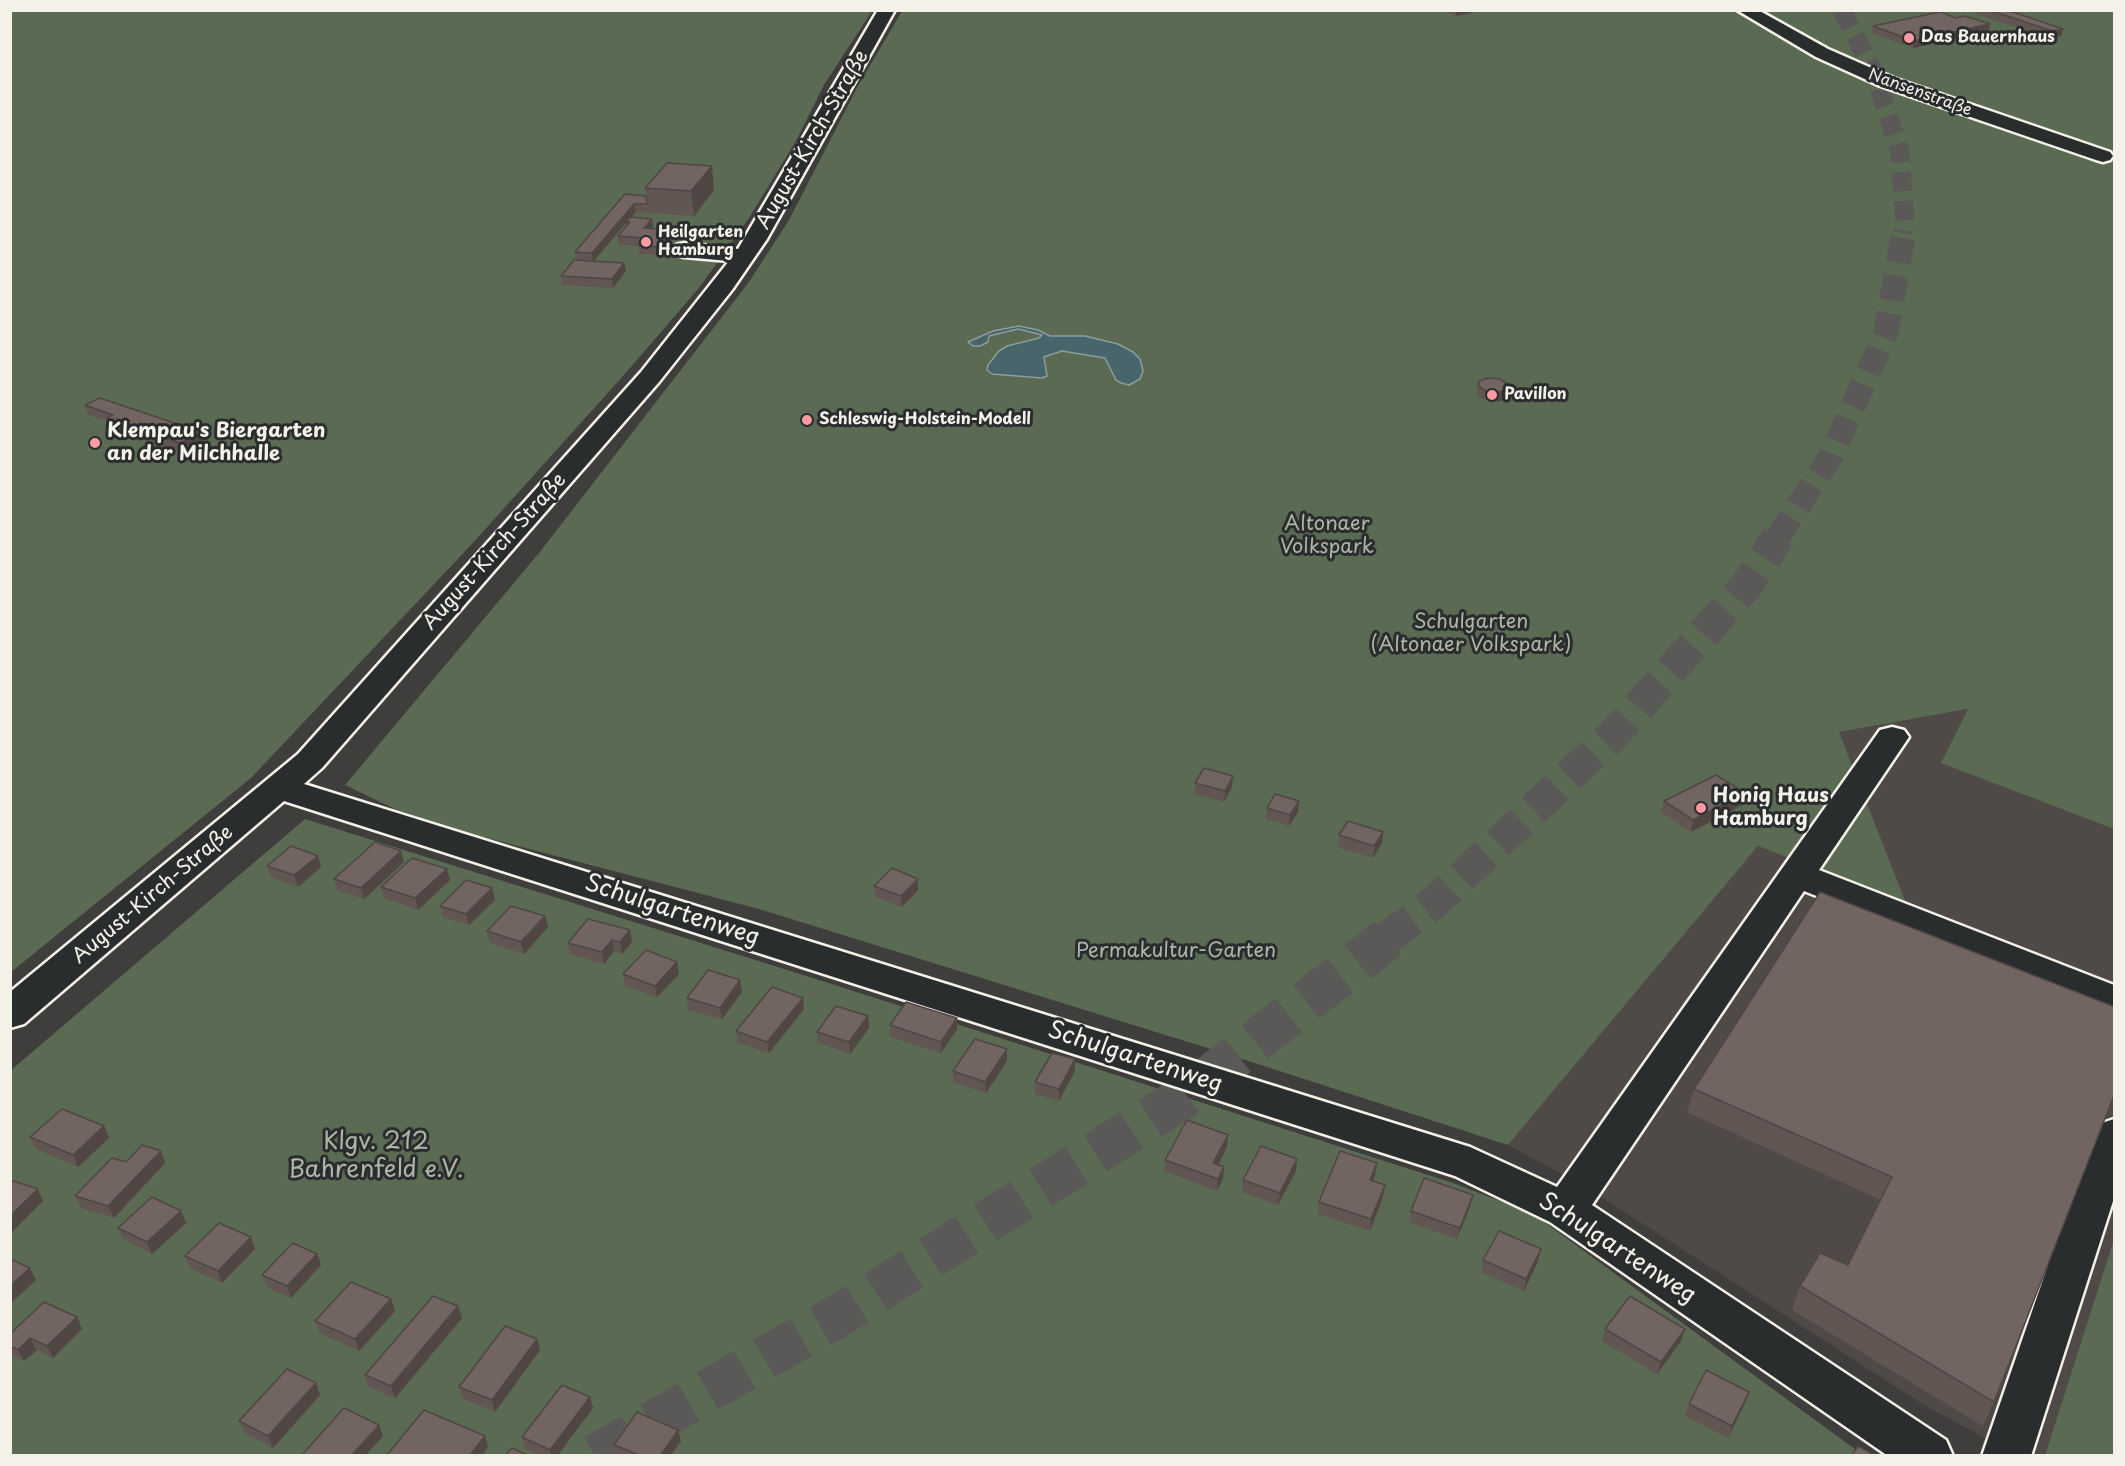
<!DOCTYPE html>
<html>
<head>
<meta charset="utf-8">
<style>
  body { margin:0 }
  #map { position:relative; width:2125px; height:1466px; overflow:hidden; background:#403e3d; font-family:"Playpen Sans",sans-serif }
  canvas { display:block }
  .frame { position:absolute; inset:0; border:12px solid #f4f1e8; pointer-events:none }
</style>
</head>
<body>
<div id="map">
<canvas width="2125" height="1466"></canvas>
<div class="frame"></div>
</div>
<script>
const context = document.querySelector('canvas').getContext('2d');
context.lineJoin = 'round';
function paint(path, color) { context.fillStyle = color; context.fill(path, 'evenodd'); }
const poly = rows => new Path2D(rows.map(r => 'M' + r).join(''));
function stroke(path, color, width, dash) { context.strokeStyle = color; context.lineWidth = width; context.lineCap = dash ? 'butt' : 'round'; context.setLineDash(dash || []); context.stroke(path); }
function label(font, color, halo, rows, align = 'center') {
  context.font = font + ' "Playpen Sans",sans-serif'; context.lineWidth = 6; context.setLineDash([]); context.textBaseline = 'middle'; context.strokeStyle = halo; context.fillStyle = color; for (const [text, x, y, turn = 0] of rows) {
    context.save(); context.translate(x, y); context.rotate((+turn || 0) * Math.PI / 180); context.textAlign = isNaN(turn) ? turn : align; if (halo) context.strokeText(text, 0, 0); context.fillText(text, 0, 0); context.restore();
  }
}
paint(poly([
  [1969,709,1942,763,2114,829,2114,1239,2045,1455,2015,1455,1921,1403,1584,1186,1508,1145,1758,846,1905,902,1838,732]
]), '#4f4948');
paint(poly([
  [11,11,872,11,824,85,796,141,749,218,699,288,623,376,471,545,251,778,11,972],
  [902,11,2114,11,2114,829,1941,763,1968,709,1839,732,1906,903,1758,846,1508,1145,1230,1055,759,909,472,834,395,809,345,785,539,553,749,282,789,220,858,86],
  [305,819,816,979,1450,1182,1532,1213,1863,1455,11,1455,10,1071],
  [2114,1239,2114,1455,2045,1455]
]), '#5a6a53');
const water = poly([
  [1019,326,1038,330,1050,336,1085,336,1118,344,1133,352,1140,359,1143,371,1140,379,1129,385,1121,383,1116,380,1105,358,1062,351,1044,357,1047,376,1042,378,992,374,987,370,988,365,999,351,1007,346,1039,338,1042,335,1018,329,989,336,988,342,980,346,973,346,968,342,993,331,1019,326]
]);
paint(water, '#47656a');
stroke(water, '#8c9d9c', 1.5);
stroke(poly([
  [1842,10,1875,75,1900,152,1905,223,1903,233]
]), '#5b5957', 19, [19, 10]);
stroke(poly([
  [1777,538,1831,456,1886,332,1904,231]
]), '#5b5957', 25, [25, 13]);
stroke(poly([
  [1386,939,1436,901,1612,736,1747,585,1778,537]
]), '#5b5957', 33, [33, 16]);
stroke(poly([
  [595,1456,833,1319,1181,1099,1388,938]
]), '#5b5957', 43, [43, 22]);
const minor = poly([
  [878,10,895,10,767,239,732,290,659,382,322,768,304,784,1470,1147,1557,1187,1880,730,1892,727,1904,730,1909,737,1819,870,2114,985,2114,1014,1804,891,1592,1205,1946,1440,1953,1456,1888,1456,1550,1222,1455,1176,284,801,24,1024,10,1028,10,992,298,754,641,372,729,261,684,257,676,255,673,250,676,245,684,243,738,249,878,10],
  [1737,10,1758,10,1828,49,1894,78,2110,152,2113,156,2110,160,2103,162,2096,160,1880,86,1816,57,1737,10],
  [2114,1119,2114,1198,2031,1456,1982,1456,2093,1135,2099,1124,2114,1119]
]);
stroke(minor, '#f4f1e8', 5);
paint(minor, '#2a2d2e');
paint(poly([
  [1444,10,1485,10,1456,16,1444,11],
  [1974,10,2007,10,2063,29,2061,36,2050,39,1973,13],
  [1956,18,1990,24,1988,32,1913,48,1871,33,1873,26],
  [712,166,714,190,694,216,636,212,631,218,652,219,653,227,652,228,672,230,673,238,659,255,639,254,638,246,619,245,618,236,626,227,626,223,594,261,624,263,626,271,613,288,562,285,561,276,576,260,575,252,625,194,646,196,645,188],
  [1488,378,1506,399,1497,402,1485,400,1477,396,1479,381],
  [85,405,201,432,204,442,183,453,109,428,107,421,88,415],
  [1195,783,1232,787,1224,802,1195,794],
  [1664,801,1742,805,1691,832,1661,812],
  [1267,808,1298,812,1289,826,1266,819],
  [1383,832,1382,843,1373,858,1337,847,1339,835],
  [318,856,321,867,298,887,271,877,267,866],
  [404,862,364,899,337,890,334,879],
  [447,869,450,880,418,910,384,898,381,887],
  [874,886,918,890,902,907,875,897],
  [492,888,495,900,469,925,443,917,440,906],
  [545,916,548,927,524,954,490,943,487,931],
  [588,919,632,942,622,954,614,951,604,964,570,954,568,943],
  [677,962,679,974,657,997,625,986,623,974],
  [742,992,722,1019,688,1010,687,998],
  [2115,1007,1994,1402,1983,1426,1792,1310,1800,1286,1848,1265,1881,1200,1687,1112,1694,1089],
  [804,1009,769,1053,738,1043,736,1031],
  [957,1018,957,1029,941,1053,890,1037,890,1025],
  [869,1028,850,1054,818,1043,817,1032],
  [1007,1049,1007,1061,986,1093,953,1082,953,1071],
  [1075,1071,1059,1101,1035,1094,1035,1082],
  [104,1126,109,1138,78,1167,36,1149,30,1137],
  [1227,1147,1218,1165,1223,1178,1217,1191,1164,1171,1165,1160],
  [126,1162,165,1163,114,1218,81,1208,75,1196],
  [1296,1171,1278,1205,1242,1192,1243,1180],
  [1375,1175,1373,1181,1383,1197,1370,1231,1318,1214,1319,1202],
  [1470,1207,1457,1239,1409,1222,1411,1211],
  [186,1223,152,1254,123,1239,118,1228],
  [251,1237,255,1249,222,1283,190,1268,185,1256],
  [317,1254,321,1265,291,1298,267,1287,262,1275],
  [1483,1260,1538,1261,1524,1291,1481,1272],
  [391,1299,395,1311,359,1351,320,1333,315,1321],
  [458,1306,462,1318,395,1398,369,1387,365,1375],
  [77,1317,82,1329,53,1358,37,1350,24,1361,10,1355,10,1334],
  [1605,1329,1681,1341,1657,1374,1602,1341],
  [540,1350,495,1412,463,1399,459,1387],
  [316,1383,320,1395,273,1448,244,1433,239,1421],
  [590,1397,593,1408,558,1455,539,1455,525,1449,522,1437],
  [1745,1403,1728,1438,1685,1416,1689,1404],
  [681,1441,671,1455,617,1455,614,1445]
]), '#625653');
paint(poly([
  [1456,10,1485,10,1456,16],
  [1990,24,1988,32,1913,48,1914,41],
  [2063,29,2061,36,2050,39,2052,31],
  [712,166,714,190,694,216,691,191],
  [634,204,636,212,627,222,626,222,626,223,593,262,592,253],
  [652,219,653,227,645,236,644,228],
  [672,230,673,238,659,255,658,247],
  [624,263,626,271,613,288,612,279],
  [1507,389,1506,399,1497,402,1499,392],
  [201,432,204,442,183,453,180,443],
  [1233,776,1232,787,1224,802,1225,791],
  [1745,793,1742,805,1691,832,1693,820],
  [1299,801,1298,812,1289,826,1290,815],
  [1383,832,1382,843,1373,858,1374,846],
  [401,851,404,862,364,899,361,888],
  [318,856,321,867,298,887,294,875],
  [447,869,450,880,418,910,415,898],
  [918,879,918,890,902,907,901,896],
  [492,888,495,900,469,925,466,914],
  [545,916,548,927,524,954,521,942],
  [630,930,632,942,622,954,620,942],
  [612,940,614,951,604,964,602,952],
  [677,962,679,974,657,997,655,986],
  [740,980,742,992,722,1019,720,1008],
  [803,998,804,1009,769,1053,767,1042],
  [868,1016,869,1028,850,1054,849,1042],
  [957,1018,957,1029,941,1053,941,1042],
  [1007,1049,1007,1061,986,1093,985,1082],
  [1075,1059,1075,1071,1059,1101,1059,1089],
  [104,1126,109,1138,78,1167,73,1155],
  [1228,1135,1227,1147,1213,1175,1213,1163],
  [161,1151,165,1163,114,1218,108,1206],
  [1297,1159,1296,1171,1278,1205,1280,1193],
  [1377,1163,1375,1175,1368,1192,1370,1180],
  [1224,1167,1223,1178,1217,1191,1218,1179],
  [1385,1185,1383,1197,1370,1231,1371,1219],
  [38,1189,43,1201,10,1234,10,1216],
  [1473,1195,1470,1207,1457,1239,1460,1228],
  [181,1211,186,1223,152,1254,147,1242],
  [251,1237,255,1249,222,1283,218,1271],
  [1541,1249,1538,1261,1524,1291,1526,1279],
  [317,1254,321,1265,291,1298,287,1286],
  [30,1268,36,1280,10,1304,10,1286],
  [391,1299,395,1311,359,1351,355,1339],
  [458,1306,462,1318,395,1398,391,1386],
  [77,1317,82,1329,53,1358,47,1346],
  [1685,1329,1681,1341,1657,1374,1661,1362],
  [30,1338,37,1350,24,1361,18,1350],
  [537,1339,540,1350,495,1412,492,1400],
  [316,1383,320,1395,273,1448,268,1436],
  [1749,1392,1745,1403,1728,1438,1732,1426],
  [590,1397,593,1408,558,1455,551,1455,550,1450],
  [379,1425,383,1436,366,1455,352,1455],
  [678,1430,681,1441,671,1455,661,1455],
  [485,1436,488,1447,482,1455,470,1455]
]), '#504643');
const building = poly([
  [1989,10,2007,10,2063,29,2052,31,1989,10],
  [1940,12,1956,18,1965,16,1990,24,1914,41,1873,26,1940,12],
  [667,163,712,166,691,191,645,188,667,163],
  [625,194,646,196,647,204,634,204,592,253,575,252,625,194],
  [630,217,652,219,644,228,672,230,658,247,638,245,644,238,618,236,630,222,626,222,630,217],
  [574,260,624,263,612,279,561,276,574,260],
  [1488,378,1500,379,1508,384,1507,389,1499,392,1486,391,1478,386,1479,381,1488,378],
  [100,398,201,432,180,443,106,418,113,415,85,405,100,398],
  [1204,768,1233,776,1225,791,1195,783,1204,768],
  [1716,775,1745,793,1693,820,1664,801,1716,775],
  [1275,794,1299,801,1290,815,1267,808,1275,794],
  [1348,821,1383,832,1374,846,1339,835,1348,821],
  [375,842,401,851,361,888,334,879,375,842],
  [291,846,318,856,294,875,267,866,291,846],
  [412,858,447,869,415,898,381,887,412,858],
  [892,868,918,879,901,896,874,886,892,868],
  [466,880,492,888,466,914,440,906,466,880],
  [1820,892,2115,1007,2115,1093,1994,1402,1800,1286,1820,1253,1848,1265,1892,1177,1694,1089,1820,892],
  [511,906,545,916,521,942,487,931,511,906],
  [588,919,630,930,620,942,612,940,602,952,568,943,588,919],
  [646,950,677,962,655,986,623,974,646,950],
  [708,970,740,980,720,1008,687,998,708,970],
  [772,987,803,998,767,1042,736,1031,772,987],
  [906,1002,957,1018,941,1042,890,1025,906,1002],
  [836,1006,868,1016,849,1042,817,1032,836,1006],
  [975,1039,1007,1049,985,1082,953,1071,975,1039],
  [1052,1053,1075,1059,1059,1089,1035,1082,1052,1053],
  [62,1109,104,1126,73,1155,30,1137,62,1109],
  [1187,1120,1228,1135,1213,1163,1224,1167,1218,1179,1165,1160,1187,1120],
  [142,1145,161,1151,108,1206,75,1196,112,1158,126,1162,142,1145],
  [1261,1146,1297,1159,1280,1193,1243,1180,1261,1146],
  [1340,1151,1377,1163,1370,1180,1385,1185,1371,1219,1319,1202,1340,1151],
  [1424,1178,1473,1195,1460,1228,1411,1211,1424,1178],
  [10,1180,38,1189,10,1216,10,1180],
  [152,1197,181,1211,147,1242,118,1228,152,1197],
  [219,1223,251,1237,218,1271,185,1256,219,1223],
  [1499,1231,1541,1249,1526,1279,1483,1260,1499,1231],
  [293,1243,317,1254,287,1286,262,1275,293,1243],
  [10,1259,30,1268,10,1286,10,1259],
  [351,1282,391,1299,355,1339,315,1321,351,1282],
  [433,1296,458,1306,391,1386,365,1375,433,1296],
  [1630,1296,1685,1329,1661,1362,1605,1329,1630,1296],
  [44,1302,77,1317,47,1346,30,1338,18,1350,10,1346,10,1334,44,1302],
  [505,1326,537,1339,492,1400,459,1387,505,1326],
  [287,1369,316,1383,268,1436,239,1421,287,1369],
  [1706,1370,1749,1392,1732,1426,1689,1404,1706,1370],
  [562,1385,590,1397,550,1450,522,1437,562,1385],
  [344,1408,379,1425,352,1455,302,1455,344,1408],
  [424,1410,485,1436,470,1455,387,1455,424,1410],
  [637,1412,678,1430,661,1455,639,1455,614,1445,637,1412],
  [1858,1446,1874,1455,1852,1455,1858,1446],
  [512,1448,527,1455,506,1455,512,1448]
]);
paint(building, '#726460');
stroke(building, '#504643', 1.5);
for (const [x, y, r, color] of [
  [1909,38,6,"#ff9aa2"],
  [646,242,6,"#ff9aa2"],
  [1492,395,6,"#ff9aa2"],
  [807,420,6,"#ff9aa2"],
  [95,443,6,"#ff9aa2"],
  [1701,808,6,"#ff9aa2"]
]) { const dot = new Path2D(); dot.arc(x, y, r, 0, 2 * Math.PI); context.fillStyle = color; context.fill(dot); stroke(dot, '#2a2d2e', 2); }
label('bold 16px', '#f4f1e8', '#2a2d2e', [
  ["Das Bauernhaus",1921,38],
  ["Heilgarten",658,233],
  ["Hamburg",658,251],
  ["Pavillon",1504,395],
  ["Schleswig-Holstein-Modell",819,420]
], 'left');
label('16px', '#f4f1e8', '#2a2d2e', [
  ["Nansenstraße",1920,93,20]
]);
label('20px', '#f4f1e8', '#2a2d2e', [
  ["August-Kirch-Straße",813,140,-60],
  ["August-Kirch-Straße",495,552,-48],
  ["August-Kirch-Straße",153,895,-40]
]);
label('bold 20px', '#f4f1e8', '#2a2d2e', [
  ["Klempau's Biergarten",107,431],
  ["an der Milchhalle",107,454],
  ["Honig Haus",1713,796],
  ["Hamburg",1713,819]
], 'left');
label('20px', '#afb4a5', '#2a2d2e', [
  ["Altonaer",1327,524],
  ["Volkspark",1327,547],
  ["Schulgarten",1471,622],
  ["(Altonaer Volkspark)",1471,645],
  ["Permakultur-Garten",1176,951]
]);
label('24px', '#f4f1e8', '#2a2d2e', [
  ["Schulgartenweg",672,911,18],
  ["Schulgartenweg",1135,1058,18],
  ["Schulgartenweg",1617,1249,33]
]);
label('24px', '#afb4a5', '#2a2d2e', [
  ["Klgv. 212",376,1142],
  ["Bahrenfeld e.V.",376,1170]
]);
</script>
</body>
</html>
